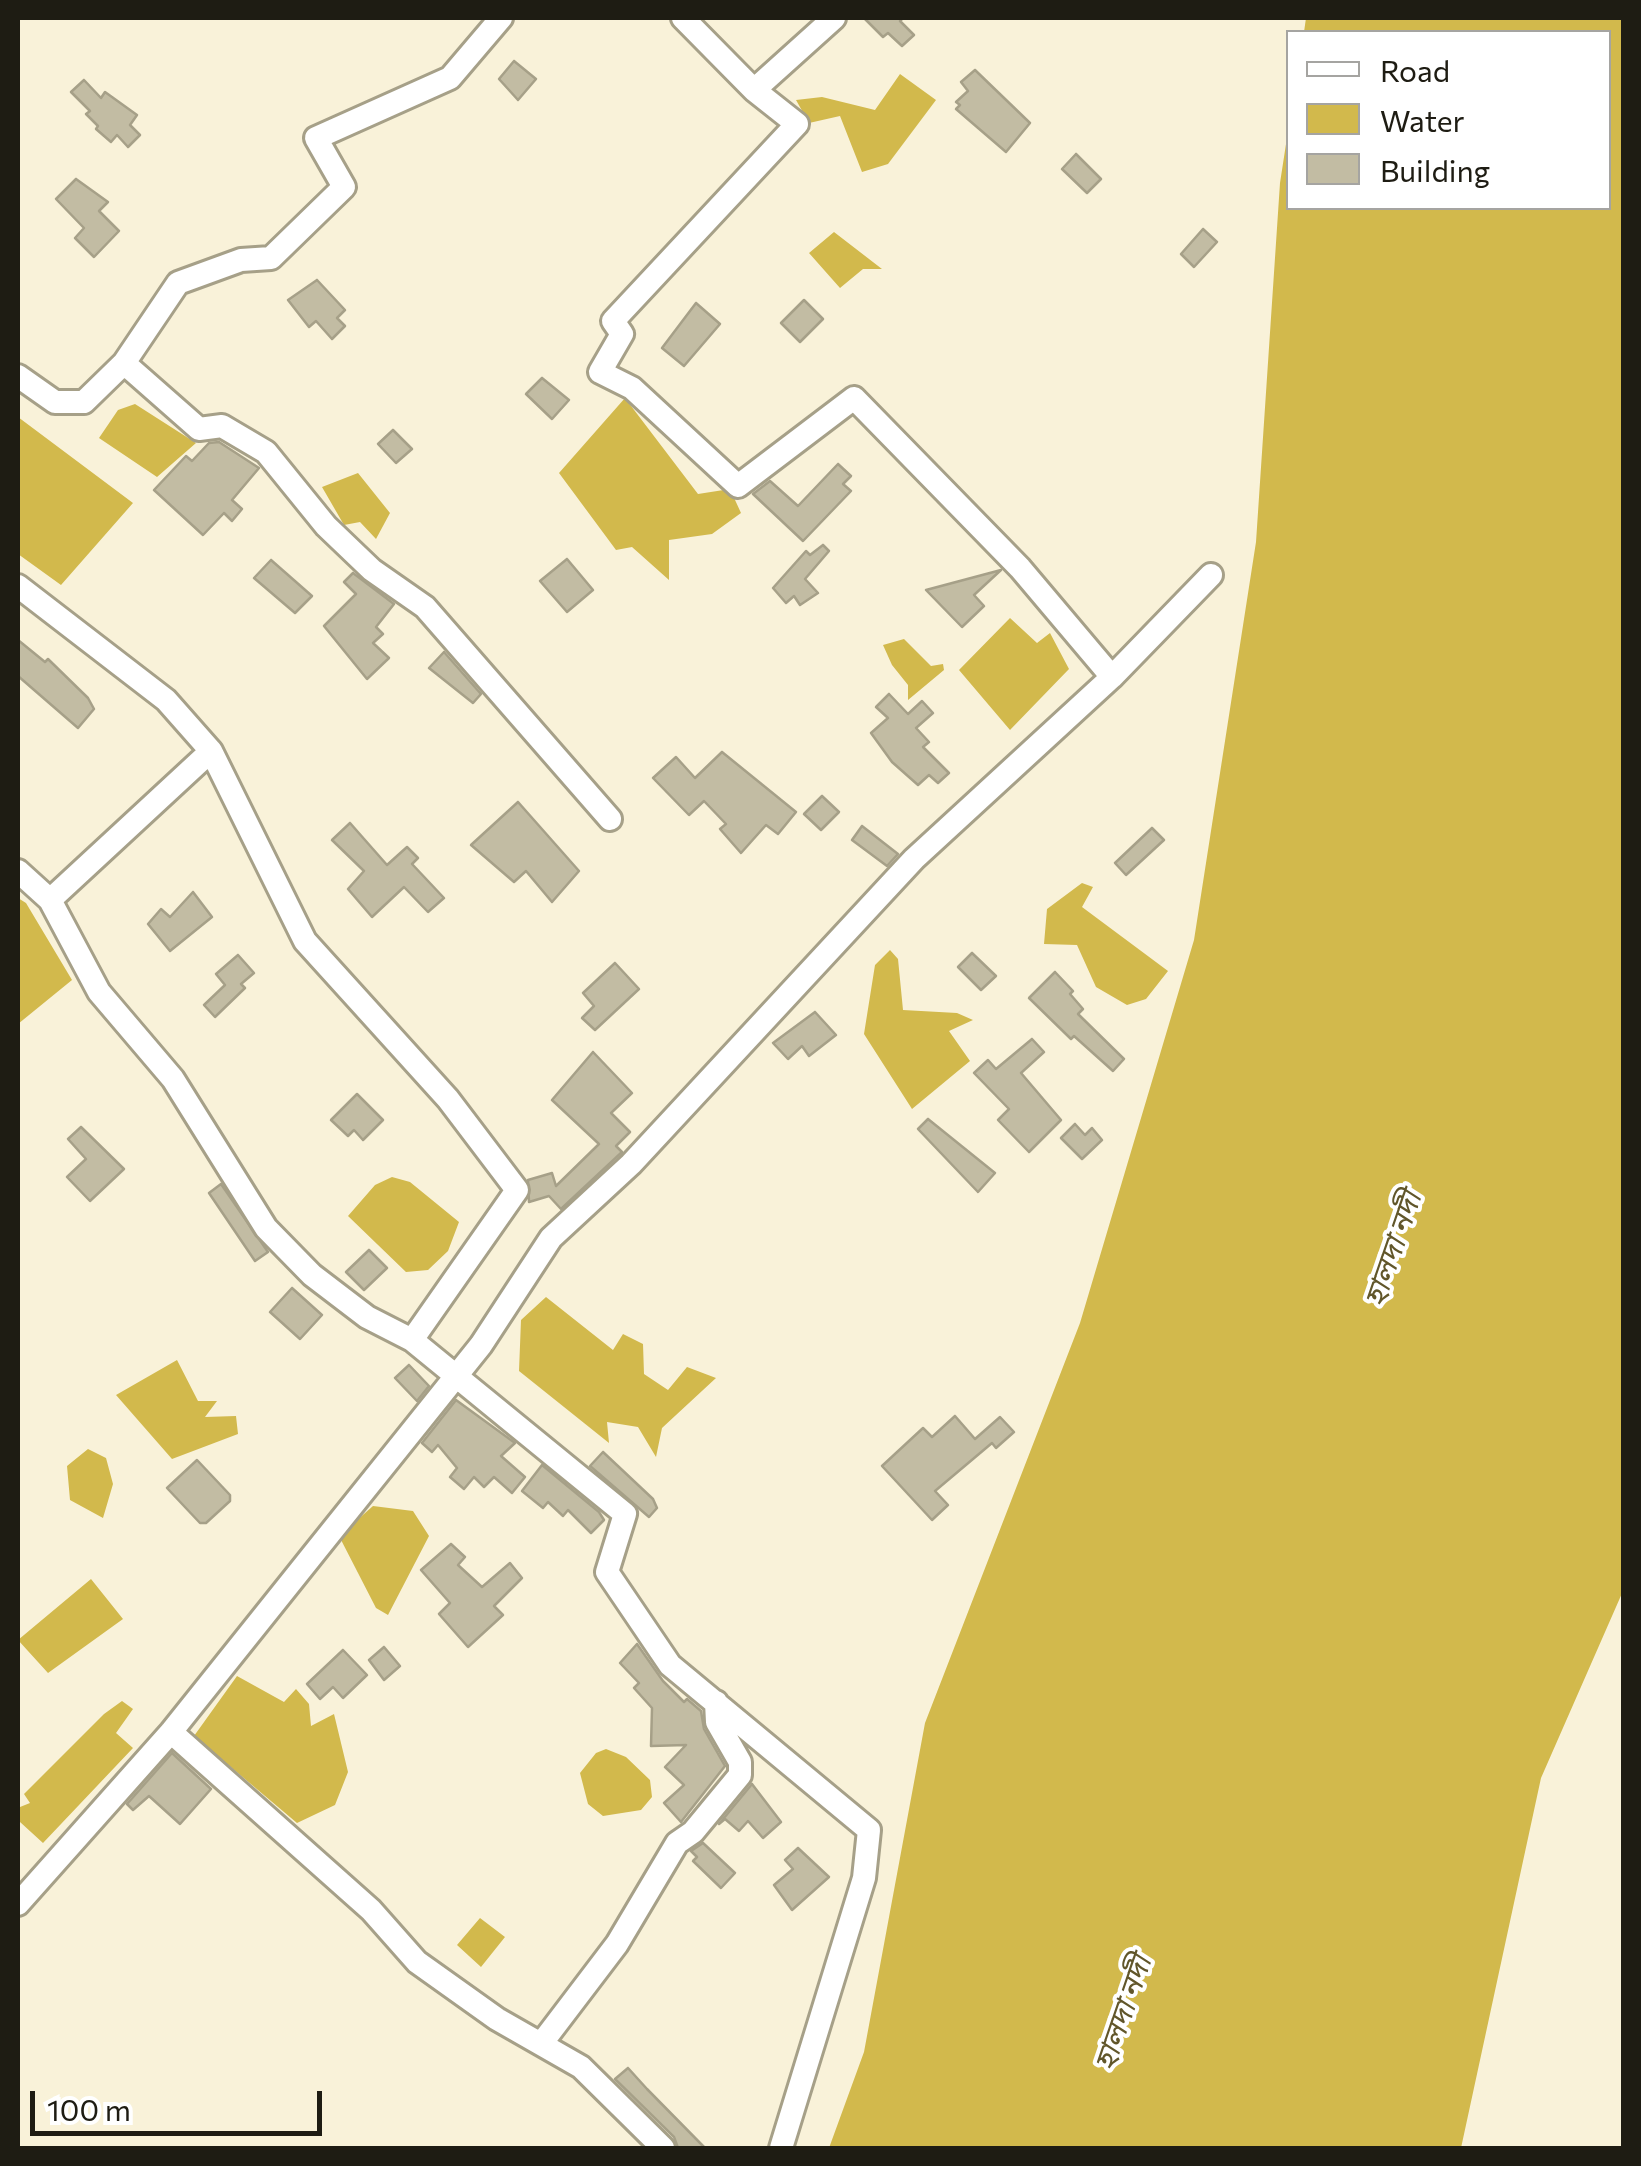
<!DOCTYPE html>
<html>
<head>
<meta charset="utf-8">
<style>
  body { margin:0 }
  #map { position:relative; width:1641px; height:2166px; overflow:hidden; background:#f9f2d9; font-family:Commissioner,sans-serif }
  canvas { display:block }
  .frame { position:absolute; inset:0; border:20px solid #1e1c13; pointer-events:none }
  .legend { position:absolute; left:1286px; top:30px; width:325px; height:180px; box-sizing:border-box; background:#fff; border:2px solid #a5a4a1; margin:0; padding:12px 18px; list-style:none; font-size:30px; color:#1e1c13 }
  .legend li { display:flex; align-items:center; gap:20px; height:50px }
  .legend b { width:50px; border:2px solid #a5a4a1 }
  .scale { position:absolute; left:30px; top:2091px; width:292px; height:45px; box-sizing:border-box; border:5px solid #1e1c13; border-top:0; padding-left:12px; font-size:30px; line-height:35px; white-space:nowrap; color:#1e1c13; -webkit-text-stroke:8px #fff; paint-order:stroke }
</style>
</head>
<body>
<div id="map">
<canvas width="1641" height="2166"></canvas>
<div class="frame"></div>
<ul class="legend">
<li><b style="height:12px;background:#fff"></b>Road</li>
<li><b style="height:28px;background:#d2b94c"></b>Water</li>
<li><b style="height:28px;background:#c2bca3"></b>Building</li>
</ul>
<div class="scale">100 m</div>
</div>
<script>
const context = document.querySelector('canvas').getContext('2d');
context.lineJoin = 'round';
function paint(path, color) { context.fillStyle = color; context.fill(path, 'evenodd'); }
const poly = rows => new Path2D(rows.map(r => 'M' + r).join(''));
function stroke(path, color, width, dash) { context.strokeStyle = color; context.lineWidth = width; context.lineCap = dash ? 'butt' : 'round'; context.setLineDash(dash || []); context.stroke(path); }
function label(font, color, halo, rows, align = 'center') {
  context.font = font + ' Commissioner,"Noto Sans Bengali",sans-serif'; context.lineWidth = 8; context.setLineDash([]); context.textBaseline = 'middle'; context.strokeStyle = halo; context.fillStyle = color; for (const [text, x, y, turn = 0] of rows) {
    context.save(); context.translate(x, y); context.rotate((+turn || 0) * Math.PI / 180); context.textAlign = isNaN(turn) ? turn : align; if (halo) context.strokeText(text, 0, 0); context.fillText(text, 0, 0); context.restore();
  }
}
paint(poly([
  [1306,18,1623,18,1623,1591,1541,1778,1461,2148,829,2148,864,2052,925,1723,1080,1323,1194,940,1256,542,1280,183,1288,131,1288,208,1608,208,1608,32,1304,32],
  [900,74,936,100,888,164,862,172,840,116,809,123,796,100,822,97,875,110],
  [834,232,882,269,863,269,840,288,809,253],
  [625,398,698,494,730,489,741,513,712,534,669,540,669,580,632,547,616,550,559,473],
  [135,404,196,443,157,477,99,438,118,410],
  [18,417,133,503,61,585,18,554],
  [358,473,390,513,376,539,360,522,344,525,322,487],
  [1010,618,1037,643,1050,633,1069,669,1010,730,959,670],
  [904,639,931,666,943,664,944,670,908,700,908,685,892,665,883,645],
  [1082,883,1093,887,1082,907,1168,971,1146,999,1127,1005,1096,987,1077,945,1044,944,1047,909],
  [18,898,26,903,72,980,18,1024],
  [890,950,898,959,903,1010,957,1013,973,1020,949,1031,970,1061,912,1109,864,1034,875,965],
  [392,1177,410,1182,459,1222,448,1251,428,1270,406,1272,348,1216,375,1185],
  [546,1297,613,1350,623,1334,643,1344,644,1374,668,1390,687,1367,716,1378,662,1428,656,1457,638,1427,607,1422,609,1443,519,1371,521,1320],
  [177,1360,198,1401,217,1401,205,1417,236,1416,238,1434,172,1459,116,1395],
  [88,1449,106,1458,113,1484,103,1518,70,1500,67,1466],
  [373,1506,413,1511,429,1536,388,1615,376,1608,339,1536],
  [91,1579,123,1619,48,1673,18,1640],
  [237,1676,284,1702,296,1689,309,1704,311,1726,334,1714,348,1772,335,1805,297,1823,194,1736],
  [122,1701,133,1709,116,1733,133,1748,43,1843,20,1822,20,1807,30,1803,24,1794,104,1714],
  [606,1749,626,1757,650,1780,652,1797,641,1810,603,1816,588,1804,580,1773,596,1753],
  [480,1918,505,1937,481,1967,457,1945]
]), '#d2b94c');
const building = poly([
  [864,18,903,18,900,21,914,35,902,46,888,33,883,37,864,18],
  [514,61,536,79,518,100,499,79,514,61],
  [975,70,1030,123,1006,152,956,109,960,105,956,102,968,91,961,82,975,70],
  [84,80,101,98,105,92,137,115,130,125,140,135,128,147,117,135,111,142,96,129,98,126,86,114,90,111,71,92,84,80],
  [1076,154,1101,179,1087,193,1062,169,1076,154],
  [76,179,108,202,99,211,119,231,94,257,75,238,84,228,56,199,76,179],
  [1203,229,1217,242,1194,267,1181,254,1203,229],
  [317,280,345,310,337,318,345,326,332,339,316,321,309,327,288,300,317,280],
  [804,300,823,319,800,342,781,323,804,300],
  [696,303,720,324,684,366,662,348,696,303],
  [542,378,569,400,552,419,526,394,542,378],
  [393,430,412,449,396,463,378,444,393,430],
  [219,442,259,468,232,500,242,509,232,521,224,513,203,535,154,490,186,456,192,461,209,443,219,442],
  [838,464,851,476,843,484,851,491,803,541,753,494,770,481,798,506,838,464],
  [823,545,829,551,805,579,818,593,800,605,794,596,786,603,773,588,806,551,810,555,823,545],
  [567,559,593,590,567,612,540,581,567,559],
  [271,560,312,596,295,613,254,578,271,560],
  [1001,570,974,595,984,606,962,627,926,590,1001,570],
  [353,573,394,604,376,627,383,634,373,643,389,658,367,679,324,626,356,594,344,582,353,573],
  [18,640,45,662,48,659,88,698,94,709,78,728,18,676,18,640],
  [444,652,481,694,473,703,429,668,444,652],
  [889,694,908,714,922,701,933,713,916,728,929,742,923,747,949,773,938,783,929,775,918,785,892,762,871,733,888,718,876,707,889,694],
  [722,752,796,812,778,834,766,825,741,853,720,829,726,824,704,801,689,815,653,778,676,757,695,778,722,752],
  [822,796,839,812,821,830,804,814,822,796],
  [518,802,579,871,552,902,526,871,514,882,471,845,518,802],
  [350,823,387,865,407,847,418,858,412,864,444,898,428,912,404,887,372,917,348,889,364,871,332,840,350,823],
  [862,826,898,854,887,866,852,840,862,826],
  [1152,828,1164,840,1126,875,1115,863,1152,828],
  [193,892,212,917,170,951,148,924,161,909,170,917,193,892],
  [972,953,996,976,981,990,958,967,972,953],
  [238,955,254,973,241,984,245,988,215,1017,204,1005,225,985,216,974,238,955],
  [615,963,639,989,595,1030,582,1018,594,1006,583,993,615,963],
  [1055,972,1073,991,1070,994,1083,1009,1078,1014,1124,1059,1113,1071,1074,1036,1071,1039,1029,998,1055,972],
  [815,1012,836,1035,809,1056,802,1046,788,1059,773,1043,815,1012],
  [1032,1039,1044,1052,1021,1073,1061,1120,1029,1152,998,1120,1009,1109,974,1073,988,1060,996,1069,1032,1039],
  [593,1052,632,1093,611,1113,630,1132,616,1146,622,1152,561,1209,549,1196,529,1202,528,1180,552,1173,556,1186,599,1144,552,1100,593,1052],
  [357,1094,383,1120,363,1140,354,1130,348,1136,331,1120,357,1094],
  [928,1119,995,1173,978,1192,918,1129,928,1119],
  [1075,1124,1085,1135,1092,1128,1102,1140,1082,1159,1061,1138,1075,1124],
  [81,1127,124,1169,90,1201,67,1177,86,1159,68,1139,81,1127],
  [221,1184,268,1252,255,1261,209,1193,221,1184],
  [369,1250,387,1268,364,1290,346,1272,369,1250],
  [292,1288,322,1315,300,1339,270,1312,292,1288],
  [409,1365,429,1386,417,1401,395,1378,409,1365],
  [456,1400,515,1443,501,1456,525,1477,512,1493,494,1477,484,1487,474,1477,464,1489,450,1477,457,1468,438,1445,432,1452,422,1443,456,1400],
  [955,1416,975,1439,1000,1417,1014,1432,996,1448,992,1443,935,1491,948,1505,932,1520,882,1466,923,1428,932,1437,955,1416],
  [603,1452,653,1499,657,1508,649,1517,590,1466,603,1452],
  [197,1460,230,1495,230,1501,206,1523,200,1523,167,1488,197,1460],
  [542,1465,599,1512,604,1520,591,1533,568,1510,563,1516,548,1502,543,1508,522,1491,542,1465],
  [451,1544,465,1557,458,1565,482,1587,510,1563,522,1578,494,1606,503,1615,468,1647,439,1614,450,1603,421,1570,451,1544],
  [637,1644,663,1681,684,1702,687,1699,701,1711,704,1729,725,1766,681,1822,664,1803,684,1785,665,1767,686,1745,651,1746,652,1708,634,1688,639,1683,620,1663,637,1644],
  [384,1647,400,1666,384,1680,369,1660,384,1647],
  [343,1650,367,1675,343,1698,333,1687,320,1699,307,1684,343,1650],
  [172,1753,211,1789,180,1824,149,1796,133,1810,127,1804,172,1753],
  [752,1784,781,1822,763,1838,748,1821,739,1831,725,1819,719,1824,752,1784],
  [703,1843,735,1873,721,1888,693,1861,697,1857,691,1851,703,1843],
  [798,1848,829,1877,792,1910,774,1885,793,1869,785,1860,798,1848],
  [628,2068,647,2089,705,2148,678,2148,674,2137,615,2079,628,2068]
]);
paint(building, '#c2bca3');
stroke(building, '#a6a088', 2.5);
const minor = poly([
  [683,18,754,90],
  [834,18,754,90,797,124,613,321,622,334,600,372,632,388,738,486,854,398,1020,568,1112,677],
  [124,363,199,429,222,426,266,452,326,526,372,570,425,607,610,819],
  [18,376,55,402,84,402,124,363,178,283,241,260,271,258,344,187,316,138,450,78,501,18],
  [18,586,166,700,211,751,50,900],
  [211,751,305,941,448,1099,517,1190,412,1340],
  [18,871,50,900,99,992,173,1079,266,1228,312,1275,367,1317,412,1340,625,1514,607,1572,670,1665,869,1830,864,1878,781,2148],
  [171,1732,371,1910,417,1962,497,2019,581,2067,663,2148],
  [18,1904,171,1732,311,1557,481,1345,551,1238,631,1164,914,859,1112,677,1211,575],
  [541,2044,617,1944,677,1843,693,1832,740,1775,740,1762,717,1722,716,1702]
]);
stroke(minor, '#a6a088', 28);
stroke(minor, '#fff', 22);
label('italic 30px', '#61562a', '#fff', [
  ["হালদা নদী",1393,1249,-71],
  ["হালদা নদী",1123,2013,-71]
]);
</script>
</body>
</html>
